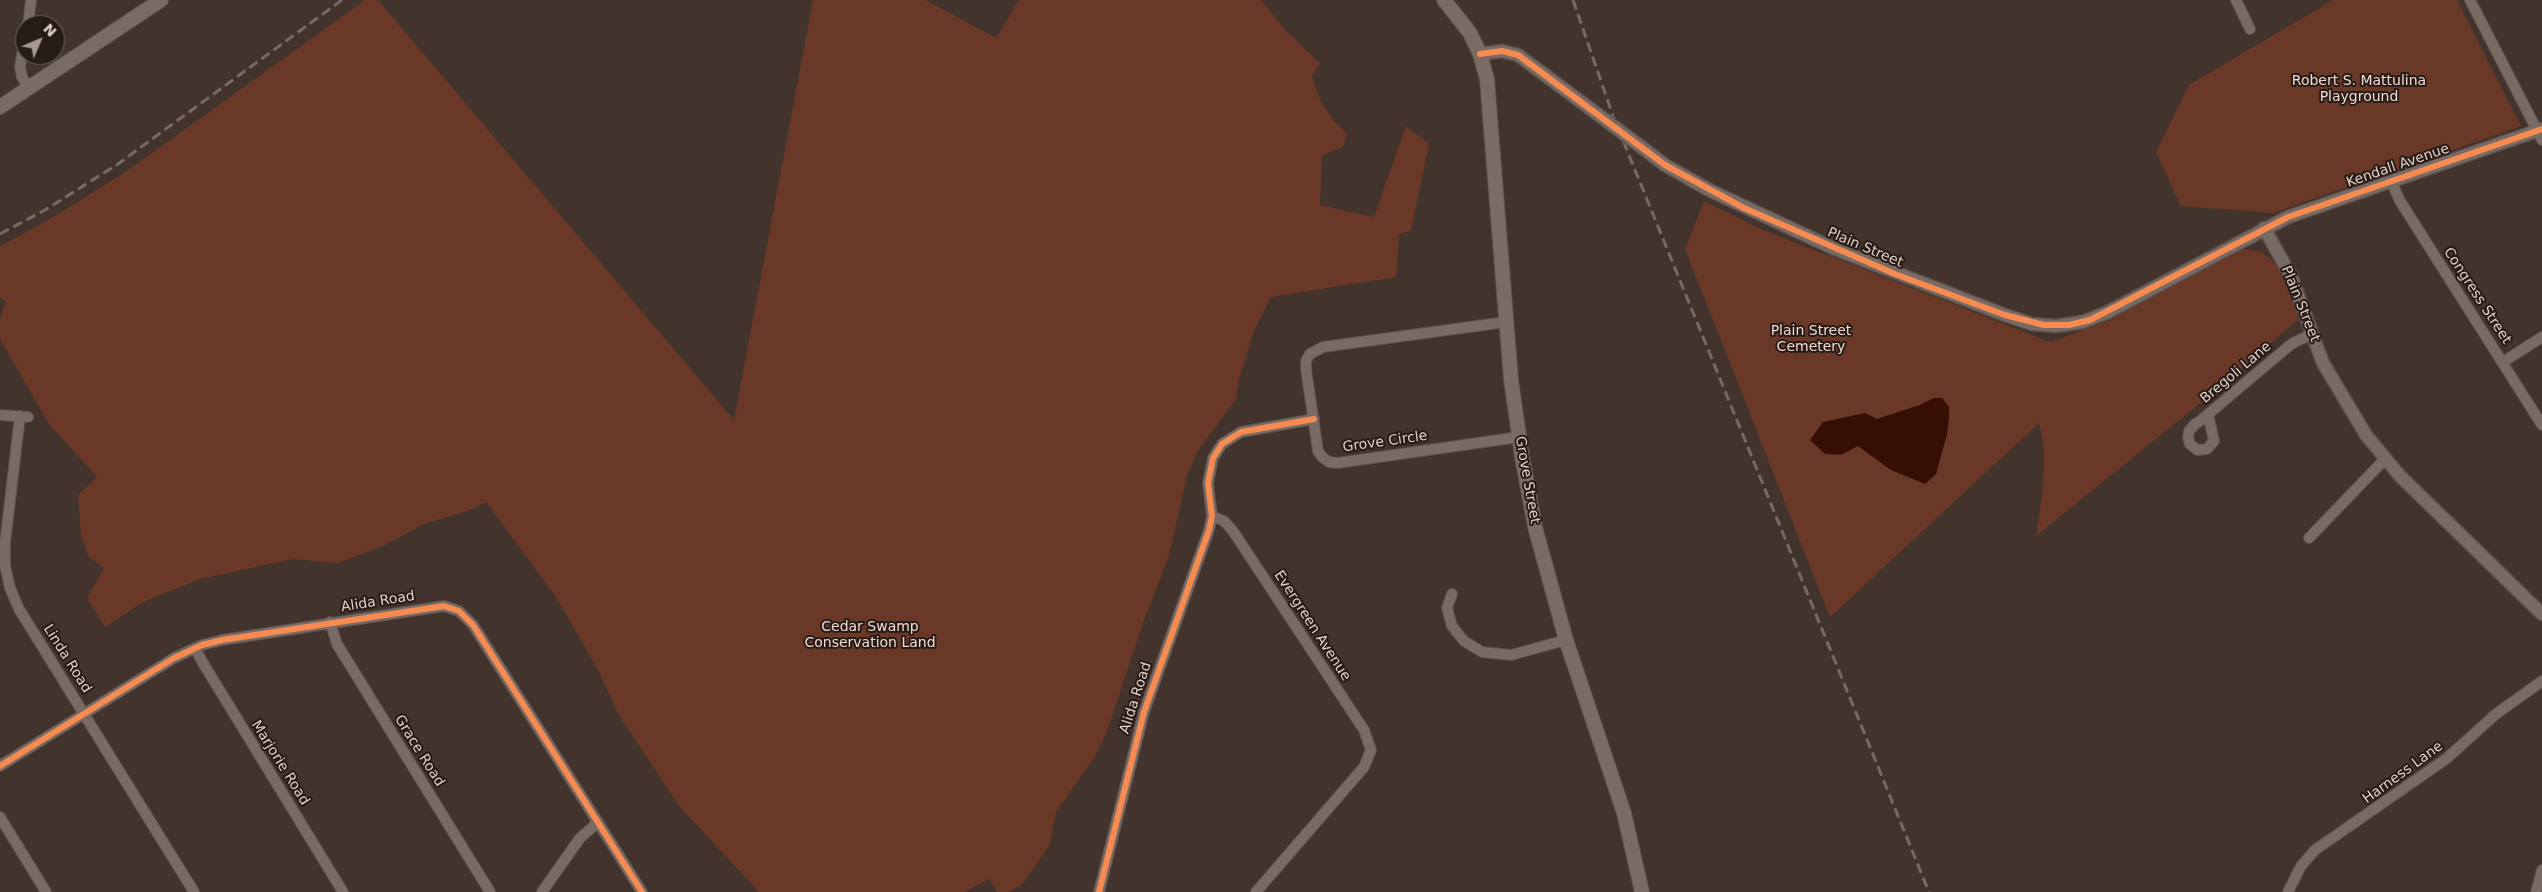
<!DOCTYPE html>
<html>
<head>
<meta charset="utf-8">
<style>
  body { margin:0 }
  #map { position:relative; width:2542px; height:892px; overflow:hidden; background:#42332d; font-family:"DejaVu Sans",sans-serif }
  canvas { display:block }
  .north { position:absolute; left:15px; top:15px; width:50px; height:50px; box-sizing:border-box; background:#271b16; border:1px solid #71635d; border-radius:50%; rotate:45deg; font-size:14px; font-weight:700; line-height:20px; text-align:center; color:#e0cec8 }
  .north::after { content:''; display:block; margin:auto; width:18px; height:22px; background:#a99892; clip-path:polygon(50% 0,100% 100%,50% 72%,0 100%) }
</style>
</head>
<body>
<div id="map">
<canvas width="2542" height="892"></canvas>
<div class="north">N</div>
</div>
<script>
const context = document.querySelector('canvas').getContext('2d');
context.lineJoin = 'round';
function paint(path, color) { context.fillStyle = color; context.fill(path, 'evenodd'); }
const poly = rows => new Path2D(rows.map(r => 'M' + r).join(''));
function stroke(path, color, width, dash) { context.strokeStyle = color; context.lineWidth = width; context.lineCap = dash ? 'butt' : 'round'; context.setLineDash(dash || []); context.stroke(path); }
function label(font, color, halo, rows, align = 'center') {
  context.font = font + ' "DejaVu Sans",sans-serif'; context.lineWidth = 4; context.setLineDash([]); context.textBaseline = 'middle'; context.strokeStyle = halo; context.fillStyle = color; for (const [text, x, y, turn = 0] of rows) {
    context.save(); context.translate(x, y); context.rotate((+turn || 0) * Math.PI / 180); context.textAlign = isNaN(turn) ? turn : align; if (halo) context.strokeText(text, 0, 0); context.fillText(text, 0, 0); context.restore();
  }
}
paint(poly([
  [365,0,378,0,734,420,813,0,926,0,996,38,1019,0,1261,0,1287,32,1320,63,1312,76,1321,102,1334,121,1347,134,1343,147,1322,155,1320,205,1374,217,1406,126,1429,144,1411,231,1399,234,1396,277,1271,297,1254,331,1239,379,1236,399,1197,452,1187,476,1169,556,1143,623,1107,732,1094,758,1056,812,1049,846,1022,885,1009,892,997,892,989,879,964,892,759,892,679,806,617,712,599,672,556,597,486,502,470,510,424,524,383,546,338,563,293,559,200,579,145,601,105,627,87,598,104,568,89,557,81,537,78,495,97,477,49,424,0,339,0,319,6,301,0,298,0,246,50,219,124,173],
  [2333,0,2457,0,2521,126,2273,213,2181,206,2156,152,2189,85],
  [1704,201,1763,230,2050,342,2108,321,2218,259,2244,249,2262,252,2274,262,2282,275,2299,319,2204,400,2036,536,2042,495,2044,462,2043,441,2039,423,1830,617,1685,249],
  [1934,398,1947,434,1936,474,1891,470,1858,446,1846,419,1865,413,1877,419,1920,405]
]), '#693827');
paint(poly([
  [1934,398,1942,398,1949,407,1949,418,1947,434,1936,474,1925,484,1891,470,1858,446,1841,455,1825,454,1810,440,1823,422,1865,413,1877,419,1920,405]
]), '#350f04');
const minor = poly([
  [2236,0,2250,29],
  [2470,0,2542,140],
  [28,25,31,0],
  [25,37,20,67,22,77,28,87],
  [2391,181,2400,201,2542,425],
  [1506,322,1323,347,1310,354,1306,361,1306,369,1318,451,1322,457,1329,462,1338,463,1519,437],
  [2503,362,2542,337],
  [2208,414,2214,441,2207,449,2197,450,2190,444,2188,438,2189,431,2195,424,2200,421,2289,346,2293,343,2312,334],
  [0,415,28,417],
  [20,416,5,543,5,566,10,588,19,609,194,892],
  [1212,516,1224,521,1233,531,1364,730,1371,750,1364,767,1256,892],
  [2309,538,2385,459],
  [1452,594,1447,608,1452,626,1464,641,1482,652,1511,655,1566,640],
  [330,622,337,644,490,892],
  [195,648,203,663,343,892],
  [0,766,174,658,202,645,222,640,444,606,459,611,473,625,642,892],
  [0,817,46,892],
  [542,892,580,838,597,823],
  [1099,892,1144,712,1209,530,1212,516,1208,483,1213,458,1222,444,1241,432,1314,419],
  [2288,892,2301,866,2315,850,2446,759,2496,714,2542,681],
  [2536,892,2542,870]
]);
const tertiary = poly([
  [1480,54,1502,51,1518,55,1600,116],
  [1644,149,1665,165,1709,190,1835,249,2005,315,2032,324,2056,326,2083,322,2108,312,2288,217,2542,129],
  [2264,228,2291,276,2323,363,2366,435,2400,476,2542,614]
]);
const secondary = poly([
  [1444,0,1470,33,1480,54,1487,79,1511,380,1522,456,1535,527,1566,640,1624,813,1642,892],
  [0,107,161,0]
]);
stroke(minor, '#5d504b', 12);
stroke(tertiary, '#5d504b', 15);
stroke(secondary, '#5d504b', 16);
stroke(minor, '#786a65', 10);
stroke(tertiary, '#786a65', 12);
stroke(secondary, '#7b6b65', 14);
stroke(poly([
  [1573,0,1613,116,1929,892],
  [0,234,45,210,118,164,342,0]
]), '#766a65', 3, [10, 5]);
const tertiaryBridge = poly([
  [1600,116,1644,149]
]);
stroke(tertiaryBridge, '#5d504b', 15, []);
stroke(tertiaryBridge, '#786a65', 12);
stroke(poly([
  [1480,54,1502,51,1518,55,1665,165,1744,208,1895,274,2005,315,2044,325,2069,325,2090,320,2288,217,2542,129],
  [0,766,174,658,202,645,222,640,444,606,459,611,473,625,642,892],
  [1099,892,1144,712,1209,530,1212,516,1208,483,1213,458,1222,444,1241,432,1314,419]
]), '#f68b52', 6);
label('14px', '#f2dad2', '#271b16', [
  ["Robert S. Mattulina",2359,81],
  ["Playground",2359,97],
  ["Plain Street",1811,331],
  ["Cemetery",1811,347],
  ["Cedar Swamp",870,627],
  ["Conservation Land",870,643]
]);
label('14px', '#e0cec8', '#271b16', [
  ["Kendall Avenue",2398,166,-19],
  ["Plain Street",1865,248,23],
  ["Congress Street",2477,296,57],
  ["Plain Street",2300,304,68],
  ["Bregoli Lane",2236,373,-40],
  ["Grove Circle",1385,442,-8],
  ["Grove Street",1527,480,80],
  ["Alida Road",378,602,-9],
  ["Evergreen Avenue",1312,626,57],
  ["Linda Road",67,659,58],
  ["Alida Road",1136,698,-72],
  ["Grace Road",419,751,58],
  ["Marjorie Road",280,763,58],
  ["Harness Lane",2403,773,-36]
]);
</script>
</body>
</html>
